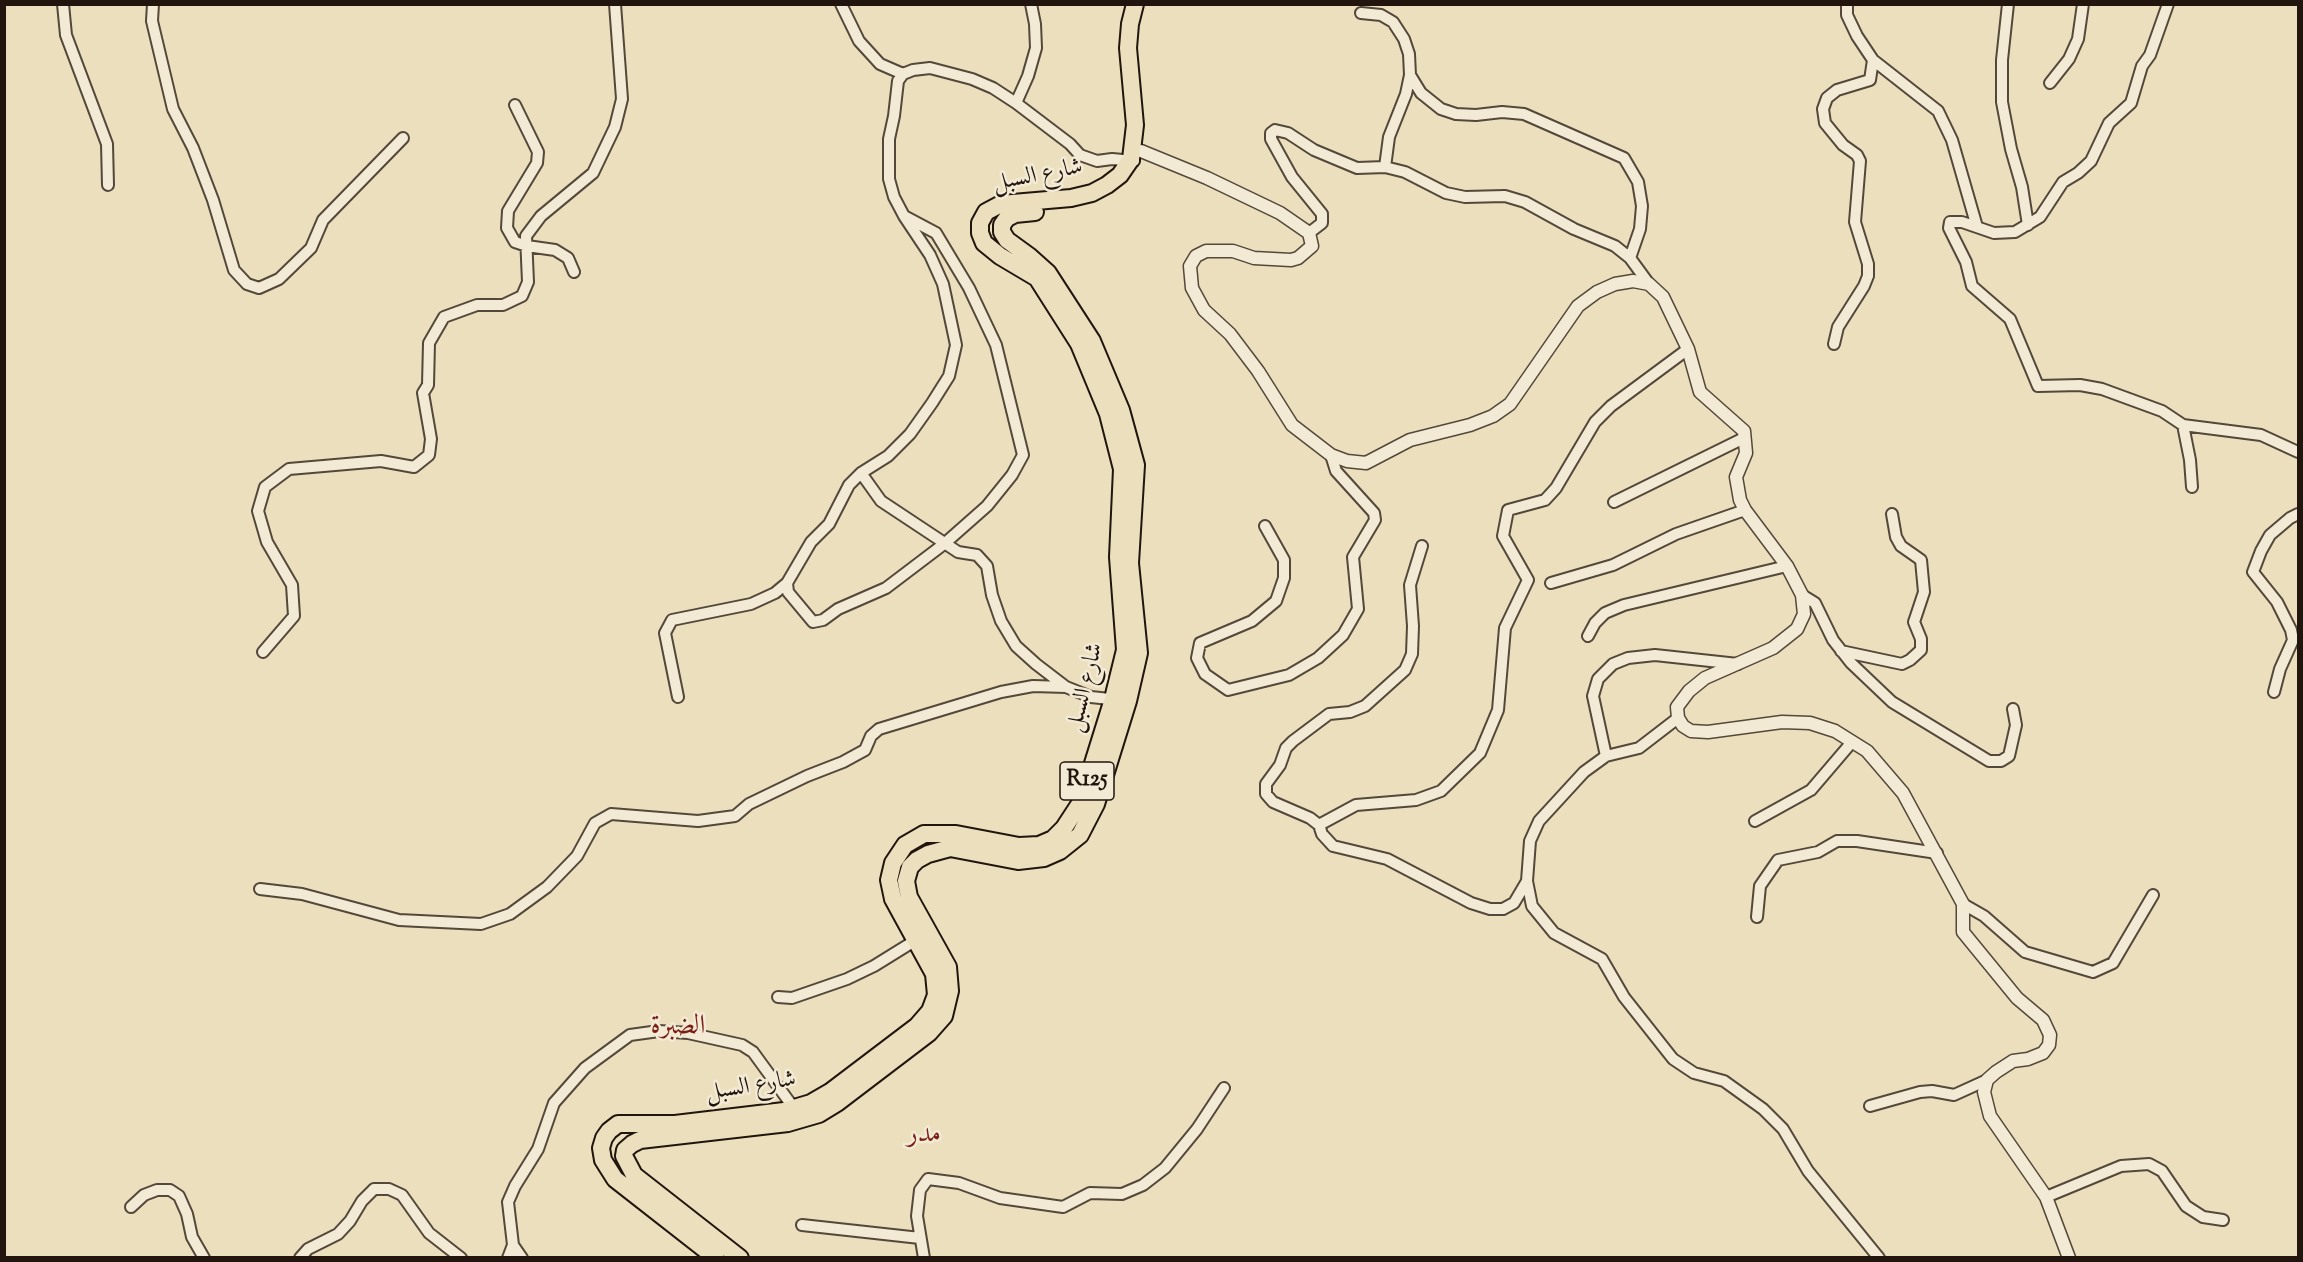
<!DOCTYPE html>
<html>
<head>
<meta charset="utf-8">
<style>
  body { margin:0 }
  #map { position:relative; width:2303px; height:1262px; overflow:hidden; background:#ebdfbd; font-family:"Sorts Mill Goudy",serif }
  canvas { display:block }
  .frame { position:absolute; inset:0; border:6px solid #21150e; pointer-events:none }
</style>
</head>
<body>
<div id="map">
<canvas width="2303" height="1262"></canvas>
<div class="frame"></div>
</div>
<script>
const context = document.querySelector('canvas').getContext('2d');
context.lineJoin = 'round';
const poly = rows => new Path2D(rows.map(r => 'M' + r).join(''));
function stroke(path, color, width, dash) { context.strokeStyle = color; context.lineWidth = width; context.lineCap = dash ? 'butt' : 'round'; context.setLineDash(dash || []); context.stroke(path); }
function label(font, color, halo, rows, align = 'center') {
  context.font = font + ' "Sorts Mill Goudy",Amiri,serif'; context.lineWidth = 5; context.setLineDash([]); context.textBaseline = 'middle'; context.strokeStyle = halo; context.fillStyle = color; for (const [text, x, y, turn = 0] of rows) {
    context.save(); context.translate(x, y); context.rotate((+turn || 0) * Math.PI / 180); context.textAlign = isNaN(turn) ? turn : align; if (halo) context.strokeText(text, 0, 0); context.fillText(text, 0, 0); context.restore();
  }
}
const minor = poly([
  [63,4,66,35,107,144,108,185],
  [153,4,152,21,173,109,193,148,213,200,234,270,247,284,259,288,279,279,311,248,323,220,403,138],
  [841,4,859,41,880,64,903,74],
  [1847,4,1847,15,1857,36,1873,60,1938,111,1952,140,1977,227],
  [2008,4,2002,60,2002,102,2011,149,2022,187,2028,225],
  [2168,4,2150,55,2142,66,2131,103,2109,123,2091,161,2078,173,2063,182,2040,217,2015,232,1994,233,1962,222,1950,222,1949,228,1966,262,1972,286,2010,319,2038,386,2080,385,2102,389,2162,411,2183,425,2261,435,2298,452],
  [1361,13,1381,15,1393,22,1404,39,1409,54,1410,75,1406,94,1389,137,1385,167],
  [1410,75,1421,93,1441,109,1456,114,1476,115,1502,112,1524,114,1624,158,1638,182,1642,206,1640,229,1630,258],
  [2050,83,2069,59,2078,39,2083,4],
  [1016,103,1028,76,1036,48,1035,24,1031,4],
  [515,105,538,152,537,163,508,211,507,228,515,242,527,246,555,250,568,258,574,272],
  [904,216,936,233,969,288,996,345,1023,455,1012,475,987,506,944,544,886,588,838,609,823,620,813,622,788,592,787,583,811,542,829,524,849,485,861,473,888,456,910,434,932,403,949,376,956,345,943,284,930,255,904,216,894,197,889,179,889,139,894,116,898,81,903,74,913,70,930,68,972,79,993,88,1016,103,1070,144,1080,155,1097,161,1112,159,1134,161],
  [1309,233,1322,223,1322,214,1292,177,1271,139,1271,133,1275,130,1288,133,1314,150,1357,168,1385,167,1405,172,1446,193,1465,197,1505,196,1525,202,1574,229,1615,246,1630,258,1649,284],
  [1834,344,1838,327,1864,286,1868,276,1868,264,1855,222,1860,161,1857,155,1843,145,1825,123,1823,109,1827,98,1837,90,1870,80,1873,60],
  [2183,425,2190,460,2192,487],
  [861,473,881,501,958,552,977,555,987,566,992,595,1001,621,1016,646,1036,664,1066,687,1091,697,1119,700],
  [1614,502,1744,438],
  [1265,526,1284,560,1284,578,1276,601,1252,621,1200,643,1197,658,1205,674,1228,690,1289,675,1318,658,1343,635,1358,609,1353,557,1375,520,1374,513,1336,471,1331,455],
  [1422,546,1410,585,1413,626,1412,654,1405,670,1365,706,1350,712,1329,714,1293,741,1286,748,1280,765,1266,784,1266,794,1273,802,1310,818,1319,825,1322,834,1333,846,1387,859,1471,903,1490,909,1503,909,1514,903,1527,881],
  [1551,583,1613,565,1676,534,1745,510],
  [1802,595,1815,603,1833,640,1851,663,1892,702,1989,761,2001,761,2009,756,2016,725,2013,709],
  [1588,636,1595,623,1605,613,1624,605,1787,566],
  [1841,651,1902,664,1910,660,1921,650,1921,639,1914,622,1924,592,1921,560,1901,546,1896,537,1892,514],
  [263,652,294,616,292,585,267,542,258,511,265,487,289,469,381,461,414,467,429,455,431,439,423,393,428,385,429,343,444,317,477,305,503,305,522,296,528,282,526,236,541,216,593,173,615,127,622,99,615,4],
  [2274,692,2280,669,2293,640,2291,630,2277,602,2253,572,2261,551,2270,535,2290,518,2298,514],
  [678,697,665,633,672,620,751,604,775,593,787,583],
  [1678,718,1639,748,1606,756,1584,772,1539,821,1530,841,1527,881,1532,906,1554,933,1602,959,1624,997,1673,1059,1694,1073,1724,1081,1763,1109,1783,1129,1808,1171,1879,1258],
  [1606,756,1593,696,1598,679,1613,664,1628,658,1655,655,1738,664],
  [1755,821,1811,790,1852,742],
  [1319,825,1356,805,1416,800,1441,791,1480,753,1498,710,1505,628,1528,580,1503,536,1508,510,1545,500,1556,488,1595,422,1611,406,1688,349],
  [260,889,302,894,399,920,481,924,510,914,547,887,577,856,595,823,611,814,698,821,735,816,749,804,807,776,843,762,865,750,871,736,879,729,1001,692,1033,686,1066,687],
  [1963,904,1984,916,2025,952,2093,972,2113,963,2153,895],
  [1757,917,1760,886,1778,860,1818,852,1837,841,1857,841,1937,853],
  [778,997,792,998,847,979,874,966,916,940],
  [1870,1106,1920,1092,1932,1091,1954,1095,1987,1080],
  [2046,1197,2121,1166,2149,1164,2162,1171,2186,1206,2203,1217,2223,1220],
  [131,1207,144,1195,157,1190,170,1190,179,1196,187,1214,192,1237,204,1258],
  [802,1225,920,1238],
  [513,1245,522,1258],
  [300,1258,308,1249,338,1234,350,1221,362,1201,374,1189,389,1189,402,1195,429,1233,461,1258],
  [508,1258,513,1245,508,1202,515,1186,538,1149,554,1103,585,1068,630,1035,659,1031,688,1033,742,1045,753,1052,796,1111],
  [924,1258,917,1216,920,1190,928,1179,959,1183,1000,1198,1063,1207,1090,1193,1122,1194,1143,1185,1165,1168,1197,1129,1224,1088]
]);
const tertiary = poly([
  [1141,151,1207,178,1280,213,1309,233,1312,246,1298,258,1291,260,1254,258,1233,251,1206,251,1196,256,1190,266,1192,288,1204,310,1230,334,1258,371,1292,425,1331,455,1347,461,1366,463,1410,440,1470,425,1493,416,1510,404,1578,306,1597,292,1615,284,1633,281,1649,284,1663,297,1688,349,1700,392,1744,431,1746,453,1736,477,1740,500,1745,510,1787,566,1802,595,1804,614,1797,629,1773,648,1705,678,1689,691,1677,707,1678,718,1683,726,1691,731,1708,732,1782,722,1810,723,1835,731,1867,751,1903,793,1963,904,1963,932,2017,998,2043,1020,2050,1035,2049,1045,2043,1053,2028,1059,2013,1061,1996,1072,1987,1080,1984,1092,1990,1116,2046,1197,2069,1258]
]);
const primary = poly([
  [716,1258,615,1179,603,1160,601,1148,604,1138,609,1131,618,1124,675,1124,784,1111,811,1103,830,1092,917,1026,930,1011,936,995,934,974,893,899,889,880,893,863,905,845,924,834,956,834,1019,846,1039,845,1053,839,1064,828,1081,802,1113,699,1125,650,1118,557,1122,469,1108,414,1079,344,1037,278,1000,256,984,243,980,233,980,223,986,212,1001,204,1071,198,1092,193,1107,185,1120,175,1131,159,1135,125,1128,48,1130,24,1135,4],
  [740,1258,634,1175,624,1156,625,1150,632,1144,640,1140,788,1123,819,1114,837,1103,929,1033,944,1016,950,991,948,967,909,897,906,881,910,867,917,860,928,854,950,848,1018,861,1044,858,1060,851,1080,835,1096,804,1128,701,1139,653,1130,563,1136,465,1121,410,1092,341,1048,273,1029,256,1007,240,1002,232,1002,225,1007,218,1015,214,1035,212]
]);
stroke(minor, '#54483a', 14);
stroke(tertiary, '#54483a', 15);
stroke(primary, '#21150e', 20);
stroke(minor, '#f2ead4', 10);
stroke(tertiary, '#f2ead4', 12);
stroke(primary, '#ebdfbd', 16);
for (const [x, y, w] of [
  [1087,781,54]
]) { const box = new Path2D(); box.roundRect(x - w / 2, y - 19, w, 38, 4.5); context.fillStyle = '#f2ead4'; context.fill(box); stroke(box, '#21150e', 1.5); }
label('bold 22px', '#21150e', null, [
  ["R125",1087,781]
]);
label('24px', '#21150e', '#f2ead4', [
  ["شارع السبل",1038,177,-11],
  ["شارع السبل",1087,688,-76],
  ["شارع السبل",751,1088,-9]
]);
label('27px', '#7a1f14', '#f2ead4', [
  ["الضبرة",678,1028],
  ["مدر",924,1136]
]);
</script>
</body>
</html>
